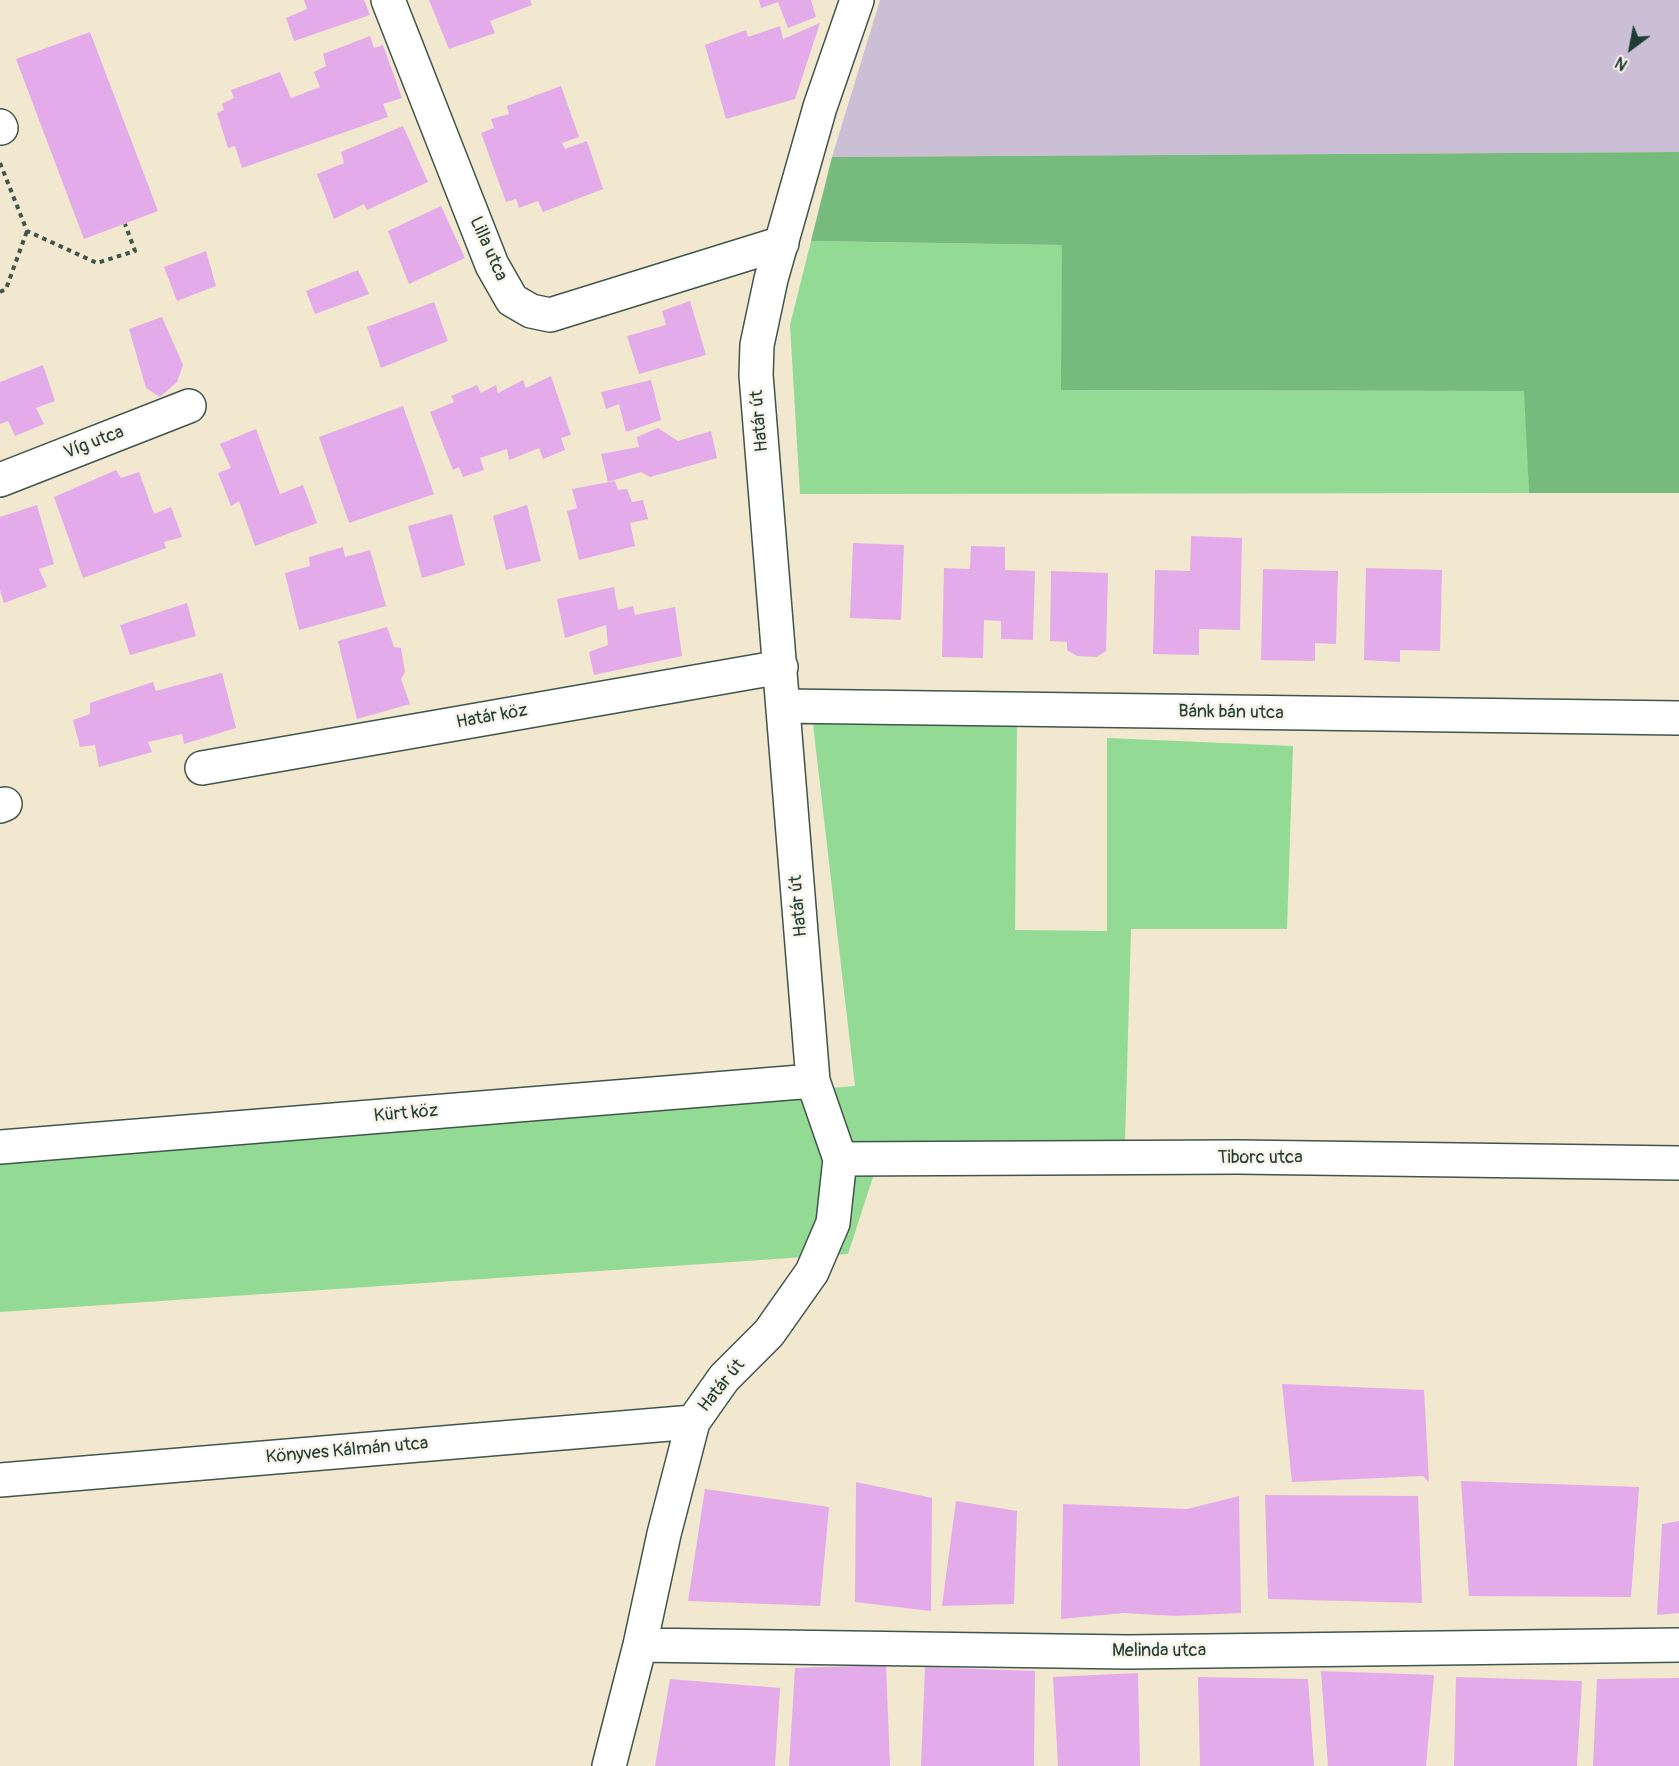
<!DOCTYPE html>
<html>
<head>
<meta charset="utf-8">
<style>
  body { margin:0 }
  #map { position:relative; width:1679px; height:1766px; overflow:hidden; background:#f2e7cf; font-family:Pangolin,sans-serif }
  canvas { display:block }
  .north { position:absolute; left:1601px; top:18px; width:60px; height:60px; -webkit-text-stroke:4px #f7f3e8; paint-order:stroke; rotate:212deg; font-size:16px; font-weight:700; line-height:24px; text-align:center; color:#1f3d34 }
  .north::after { content:''; display:block; margin:auto; width:21px; height:27px; background:#1f3d34; clip-path:polygon(50% 0,100% 100%,50% 72%,0 100%) }
</style>
</head>
<body>
<div id="map">
<canvas width="1679" height="1766"></canvas>
<div class="north">N</div>
</div>
<script>
const context = document.querySelector('canvas').getContext('2d');
context.lineJoin = 'round';
function paint(path, color) { context.fillStyle = color; context.fill(path, 'evenodd'); }
const poly = rows => new Path2D(rows.map(r => 'M' + r).join(''));
function stroke(path, color, width, dash) { context.strokeStyle = color; context.lineWidth = width; context.lineCap = dash ? 'butt' : 'round'; context.setLineDash(dash || []); context.stroke(path); }
function label(font, color, halo, rows, align = 'center') {
  context.font = font + ' Pangolin,sans-serif'; context.lineWidth = 5; context.setLineDash([]); context.textBaseline = 'middle'; context.strokeStyle = halo; context.fillStyle = color; for (const [text, x, y, turn = 0] of rows) {
    context.save(); context.translate(x, y); context.rotate((+turn || 0) * Math.PI / 180); context.textAlign = isNaN(turn) ? turn : align; if (halo) context.strokeText(text, 0, 0); context.fillText(text, 0, 0); context.restore();
  }
}
paint(poly([
  [880,0,1679,0,1679,152,832,157]
]), '#cbbfd5');
paint(poly([
  [811,241,1062,245,1062,390,1525,391,1529,493,800,494,790,325],
  [813,724,1017,725,1015,930,1107,931,1107,738,1293,746,1287,929,1131,929,1125,1140,884,1143,848,1254,0,1312,0,1156,855,1086]
]), '#93da95');
paint(poly([
  [1679,152,1679,493,1529,493,1524,391,1061,390,1062,245,811,241,832,157]
]), '#76ba7e');
paint(poly([
  [304,0,364,0,370,15,294,41,286,18,307,9],
  [429,0,530,0,532,5,490,21,495,33,449,49],
  [759,0,811,0,816,17,788,28,778,2,761,8],
  [820,23,795,99,726,119,705,45,746,30,748,37,780,26,783,39],
  [90,32,158,211,84,239,16,59],
  [370,36,374,48,383,45,402,98,383,104,388,117,242,168,235,146,228,148,217,113,224,110,222,104,234,98,231,90,280,72,291,98,320,87,314,72,326,66,323,54],
  [561,86,579,137,562,143,565,149,587,141,603,189,543,212,538,201,519,208,516,199,506,202,481,133,494,128,491,119,509,114,507,106],
  [403,126,428,182,367,210,364,204,334,219,317,174,344,163,341,152],
  [441,206,465,258,409,284,388,231],
  [206,251,216,286,177,301,164,267],
  [358,270,369,294,315,314,306,291],
  [690,301,706,355,639,374,627,336,666,325,662,311],
  [434,302,448,341,381,368,367,327],
  [162,317,183,365,177,382,160,397,146,388,129,329],
  [43,365,55,401,36,408,44,424,15,436,8,421,0,424,0,382],
  [551,376,571,435,561,438,565,450,543,459,539,448,509,460,507,449,480,458,484,470,463,477,459,467,453,470,430,412,454,402,451,396,477,385,481,393,496,385,498,393,523,380,526,388],
  [651,380,661,420,626,432,619,404,606,409,601,392],
  [403,406,434,494,349,523,319,437],
  [658,428,678,441,711,431,717,458,650,477,641,472,608,482,601,454,639,447,637,437],
  [256,429,280,494,303,485,317,523,255,546,239,501,231,506,218,473,231,468,220,444],
  [116,470,121,478,139,472,154,514,171,507,182,537,164,542,166,548,83,578,54,497],
  [615,481,618,490,627,489,632,502,643,500,648,519,630,523,635,546,579,560,567,511,577,508,572,489],
  [37,505,54,564,39,569,47,587,4,603,0,590,0,517],
  [527,505,541,561,506,570,493,516],
  [452,514,465,565,422,578,408,526],
  [1191,536,1242,538,1240,630,1199,629,1199,655,1153,654,1155,570,1190,571],
  [853,543,904,545,901,620,850,618],
  [971,546,1005,547,1005,570,1035,571,1033,640,1001,639,1001,621,984,620,983,658,942,657,944,568,970,569],
  [343,547,345,557,370,550,386,606,299,630,285,573,310,566,309,557],
  [1366,568,1442,570,1440,651,1400,650,1400,662,1364,660],
  [1263,569,1338,571,1336,644,1315,643,1315,661,1261,660],
  [1051,571,1108,573,1106,651,1096,657,1077,656,1067,650,1067,642,1050,641],
  [614,587,618,610,633,606,635,615,675,607,682,656,594,675,589,652,608,645,606,625,565,638,557,599],
  [187,603,196,636,130,655,120,625],
  [387,627,394,647,401,648,405,672,401,679,410,704,357,719,338,641],
  [222,673,236,728,184,744,182,734,148,742,152,752,99,767,95,745,80,747,73,720,90,714,90,703,153,682,156,691],
  [1282,1384,1424,1390,1429,1482,1423,1476,1292,1482],
  [1461,1481,1639,1487,1631,1597,1469,1596],
  [856,1482,932,1498,931,1611,855,1602],
  [705,1489,829,1507,820,1606,688,1601],
  [1265,1495,1418,1496,1422,1603,1268,1599],
  [1239,1496,1241,1613,1175,1616,1124,1613,1061,1619,1063,1504,1187,1509],
  [956,1501,1017,1511,1014,1604,942,1606],
  [1679,1521,1679,1613,1657,1615,1662,1524],
  [886,1665,890,1766,789,1766,795,1668],
  [925,1667,1035,1671,1034,1766,921,1766],
  [1321,1671,1434,1675,1426,1766,1328,1766],
  [1138,1673,1140,1766,1058,1766,1053,1677],
  [1198,1677,1308,1679,1314,1766,1200,1766],
  [1456,1677,1582,1681,1577,1766,1454,1766],
  [1679,1678,1679,1766,1593,1766,1597,1679],
  [670,1679,780,1688,775,1766,655,1766]
]), '#e4abeb');
const street = poly([
  [388,0,492,265,512,300,531,311,550,315,782,243],
  [0,126,1,128],
  [0,480,189,406],
  [783,706,1679,718],
  [202,768,781,667],
  [0,806,5,804],
  [0,1147,813,1081],
  [840,1159,1238,1157,1679,1163],
  [0,1480,693,1422],
  [640,1645,1128,1652,1679,1645],
  [609,1766,640,1645,664,1534,693,1422,724,1378,769,1333,812,1272,833,1223,840,1159,813,1081,756,375,757,345,771,279,820,107,857,0]
]);
stroke(street, '#3f564b', 36);
stroke(poly([
  [0,163,27,231,97,263,135,251,125,224],
  [0,292,6,289,27,231]
]), '#3f564b', 4, [4.5, 4.5]);
stroke(street, '#fff', 33);
label('18px', '#1f3d34', '#f7f3e8', [
  ["Lilla utca",488,249,66],
  ["Határ út",760,421,-95],
  ["Víg utca",94,443,-21],
  ["Bánk bán utca",1231,713,1],
  ["Határ köz",492,717,-10],
  ["Határ út",799,906,-95],
  ["Kürt köz",406,1114,-5],
  ["Tiborc utca",1260,1158],
  ["Határ út",722,1386,-51],
  ["Könyves Kálmán utca",347,1451,-5],
  ["Melinda utca",1159,1651]
]);
</script>
</body>
</html>
